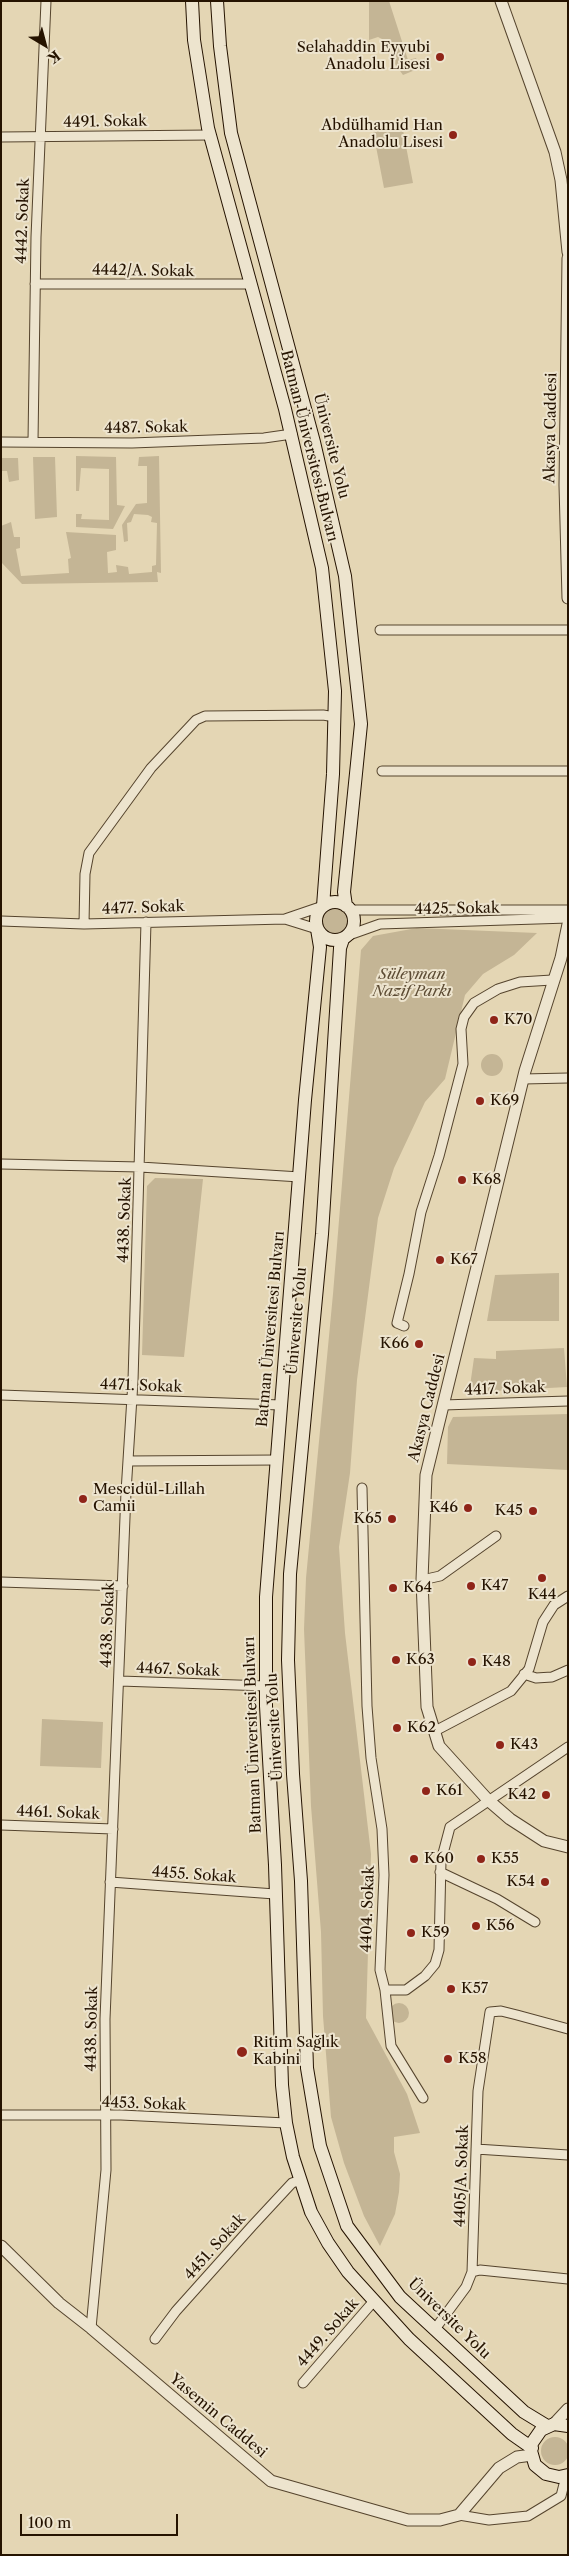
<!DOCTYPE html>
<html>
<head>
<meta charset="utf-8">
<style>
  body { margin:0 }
  #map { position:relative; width:569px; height:2556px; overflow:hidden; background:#e4d6b4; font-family:"Libre Caslon Text",serif }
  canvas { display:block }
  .frame { position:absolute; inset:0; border:2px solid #251300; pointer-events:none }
  .north { position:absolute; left:20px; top:20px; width:50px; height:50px; -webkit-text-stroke:4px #ede4ce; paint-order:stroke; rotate:143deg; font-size:14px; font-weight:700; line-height:20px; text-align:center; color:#251300 }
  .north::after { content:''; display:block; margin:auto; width:18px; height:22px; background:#251300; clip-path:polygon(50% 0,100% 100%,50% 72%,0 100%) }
  .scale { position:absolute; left:20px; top:2514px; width:158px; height:22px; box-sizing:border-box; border:2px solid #251300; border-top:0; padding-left:6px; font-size:15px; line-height:18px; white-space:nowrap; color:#251300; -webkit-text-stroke:4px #ede4ce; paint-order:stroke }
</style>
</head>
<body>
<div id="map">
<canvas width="569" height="2556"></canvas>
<div class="frame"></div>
<div class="north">K</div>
<div class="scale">100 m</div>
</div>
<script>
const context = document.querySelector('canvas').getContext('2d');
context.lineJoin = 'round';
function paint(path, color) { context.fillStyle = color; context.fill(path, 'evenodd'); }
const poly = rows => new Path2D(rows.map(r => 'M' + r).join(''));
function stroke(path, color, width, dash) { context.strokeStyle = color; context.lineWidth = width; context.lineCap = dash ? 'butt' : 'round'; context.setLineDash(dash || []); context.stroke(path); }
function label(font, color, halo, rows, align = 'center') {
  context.font = font + ' "Libre Caslon Text",serif'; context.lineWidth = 4; context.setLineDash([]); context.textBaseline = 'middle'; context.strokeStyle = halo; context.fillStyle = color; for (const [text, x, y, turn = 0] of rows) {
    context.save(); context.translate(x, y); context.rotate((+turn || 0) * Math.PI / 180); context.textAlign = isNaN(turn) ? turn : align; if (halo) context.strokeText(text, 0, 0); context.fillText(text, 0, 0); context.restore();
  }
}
paint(poly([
  [369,1,389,1,408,60,416,58,420,68,403,75,395,64,396,54,384,40,378,37,369,40],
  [402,125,413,183,384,188,373,131],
  [76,456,116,457,117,505,125,506,113,529,76,527,76,514,82,514,81,519,109,520,109,469,81,468,79,491,76,491],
  [159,456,161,573,157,572,158,582,22,584,1,562,1,526,11,522,14,537,20,537,20,548,16,549,21,576,69,573,68,559,71,558,66,532,116,535,116,550,107,552,108,573,117,572,116,565,128,567,129,574,152,572,152,566,156,565,157,523,151,522,152,517,148,515,134,514,131,522,127,523,128,541,124,542,122,525,136,504,147,503,147,466,138,466,139,457],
  [33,457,55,457,57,517,35,519],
  [1,458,18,458,19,480,9,482,7,471,1,471],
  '319 921a15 15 0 1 1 30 0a15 15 0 1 1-30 0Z',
  [417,928,537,933,514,955,483,974,465,995,445,1079,425,1102,394,1168,378,1218,357,1380,350,1473,339,1547,345,1633,371,1854,366,2018,407,2094,420,2133,394,2137,394,2152,400,2174,399,2192,395,2214,380,2246,364,2216,344,2163,331,2117,323,2016,321,1932,311,1806,304,1629,306,1578,333,1294,361,950,373,936],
  '481 1065a11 11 0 1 1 22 0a11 11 0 1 1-22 0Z',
  [155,1178,203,1179,184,1357,142,1355,147,1186],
  [559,1273,559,1321,487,1321,495,1275],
  [564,1348,567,1387,475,1392,470,1386,474,1358,496,1359,496,1351],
  [568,1414,568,1470,447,1464,448,1427,453,1417],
  [42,1719,103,1722,101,1768,40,1766],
  '389 2013a10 10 0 1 1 20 0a10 10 0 1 1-20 0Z',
  '541 2451a14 14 0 1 1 28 0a14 14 0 1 1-28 0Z'
]), '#c4b595');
const minor = poly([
  [1,137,210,135],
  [35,284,250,284],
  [33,441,36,237,46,1],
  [1,442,132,443,264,438,292,434],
  [380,630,568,630],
  [382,771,568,771],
  [351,910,568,910],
  [1,921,84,924,285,919],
  [84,924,85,874,89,853,151,768,196,720,205,716,323,715,335,717],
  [317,929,285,919,323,906],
  [349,935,380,924,568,918],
  [523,1079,568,1078],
  [1,1164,140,1167,300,1177],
  [404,1326,397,1323,409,1274,421,1212,439,1156,463,1064,461,1029,464,1017,474,1003,498,989,520,982,552,980],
  [1,1395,281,1405],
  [443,1405,568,1401],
  [128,1461,277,1460],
  [362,1488,367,1706,371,1758,382,1829,384,1875,380,1970,385,1990,406,1990,425,1976,435,1964,439,1950,441,1861,450,1827,568,1747],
  [422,1580,440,1576,496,1536],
  [1,1582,123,1586],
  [524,1674,536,1678,552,1677,568,1670],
  [120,1681,266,1686],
  [435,1731,511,1691,529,1669,543,1622,554,1605,568,1596],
  [1,1825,113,1829],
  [440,1872,497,1899,535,1922],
  [110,1882,275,1894],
  [385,1990,391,2046,423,2098],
  [1,2115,121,2115,286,2123],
  [476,2149,568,2155],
  [472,2272,480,2270,568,2279],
  [91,2328,106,2170,105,2019,126,1492,133,1381,146,922],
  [435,2329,466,2287,472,2272,478,2091,490,2012,501,2011,517,2015,568,2029],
  [155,2339,176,2311,253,2225,292,2183,301,2180],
  [303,2383,373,2302],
  [459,2515,489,2520,528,2516,561,2496,566,2476]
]);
const tertiary = poly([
  [501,1,555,152,561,180,568,252],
  [568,258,565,485,568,598],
  [568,924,561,958,525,1071,426,1475,422,1580,427,1707,439,1746,488,1800,510,1819,544,1841,568,1847],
  [1,2246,59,2303,91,2328,271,2481,408,2520,440,2520,459,2515,499,2468,517,2457,532,2455],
  [554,2424,568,2409]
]);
const secondary = poly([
  [192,1,194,40,208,128,285,409,322,568,335,691,333,774,323,906],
  [217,1,220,46,231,133,314,442,345,576,361,724,344,892,346,906],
  '316 921a19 19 0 1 1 38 0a19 19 0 1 1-38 0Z',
  [317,929,320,947,305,1100,266,1597,266,1706,275,1865,282,2085,286,2123,293,2157,311,2212,328,2243,348,2272,409,2339,512,2434,532,2448],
  [343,939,340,948,322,1234,290,1574,288,1660,293,1774,301,1881,307,2068,320,2146,347,2226,400,2297,524,2412,547,2426],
  [568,2426,554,2424,541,2430,532,2443,531,2451,535,2465,546,2474,559,2477,568,2475]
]);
stroke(minor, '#55442d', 11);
stroke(tertiary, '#55442d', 13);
stroke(secondary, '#251300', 14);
stroke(minor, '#ede4ce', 9);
stroke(tertiary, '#ede4ce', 11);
stroke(secondary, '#ede4ce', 12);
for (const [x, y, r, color] of [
  [440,57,5,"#8f2418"],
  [453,135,5,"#8f2418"],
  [494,1020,5,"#8f2418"],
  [480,1101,5,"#8f2418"],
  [462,1180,5,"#8f2418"],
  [440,1260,5,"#8f2418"],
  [419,1344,5,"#8f2418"],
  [83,1499,5,"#8f2418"],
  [468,1508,5,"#8f2418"],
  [533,1511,5,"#8f2418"],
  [392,1519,5,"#8f2418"],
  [542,1578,5,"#8f2418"],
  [471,1586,5,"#8f2418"],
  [393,1588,5,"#8f2418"],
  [396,1660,5,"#8f2418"],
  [472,1662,5,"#8f2418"],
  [397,1728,5,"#8f2418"],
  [500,1745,5,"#8f2418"],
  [426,1791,5,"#8f2418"],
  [546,1795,5,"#8f2418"],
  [414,1859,5,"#8f2418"],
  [481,1859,5,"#8f2418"],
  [545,1882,5,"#8f2418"],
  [476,1926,5,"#8f2418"],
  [411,1933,5,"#8f2418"],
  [451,1989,5,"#8f2418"],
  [242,2052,6,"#8f2418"],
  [448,2059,5,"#8f2418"]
]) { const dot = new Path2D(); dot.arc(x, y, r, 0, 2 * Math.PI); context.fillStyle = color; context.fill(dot); stroke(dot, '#ede4ce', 2); }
label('15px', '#251300', '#ede4ce', [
  ["Selahaddin Eyyubi",430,48,"right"],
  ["Anadolu Lisesi",430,65,"right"],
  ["Abdülhamid Han",443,126,"right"],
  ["Anadolu Lisesi",443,143,"right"],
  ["K70",504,1020],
  ["K69",490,1101],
  ["K68",472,1180],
  ["K67",450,1260],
  ["K66",409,1344,"right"],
  ["Mescidül-Lillah",93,1490],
  ["Camii",93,1507],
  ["K46",458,1508,"right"],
  ["K45",523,1511,"right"],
  ["K65",382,1519,"right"],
  ["K47",481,1586],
  ["K64",403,1588],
  ["K44",542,1595,"center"],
  ["K63",406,1660],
  ["K48",482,1662],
  ["K62",407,1728],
  ["K43",510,1745],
  ["K61",436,1791],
  ["K42",536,1795,"right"],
  ["K60",424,1859],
  ["K55",491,1859],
  ["K54",535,1882,"right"],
  ["K56",486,1926],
  ["K59",421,1933],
  ["K57",461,1989],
  ["Ritim Sağlık",253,2043],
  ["Kabini",253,2060],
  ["K58",458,2059]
], 'left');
label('15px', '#251300', '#ede4ce', [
  ["4491. Sokak",105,122,-1],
  ["4442. Sokak",23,221,-88],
  ["4442/A. Sokak",143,271,1],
  ["4487. Sokak",146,428,-1],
  ["Akasya Caddesi",551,428,-89],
  ["Batman Üniversitesi Bulvarı",309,446,76],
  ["Üniversite Yolu",331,446,76],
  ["4477. Sokak",143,908,-2],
  ["4425. Sokak",457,909,-1],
  ["4438. Sokak",125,1220,-88],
  ["Üniversite Yolu",297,1321,-85],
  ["Batman Üniversitesi Bulvarı",271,1329,-85],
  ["4471. Sokak",141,1386,2],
  ["4417. Sokak",505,1389,-2],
  ["Akasya Caddesi",427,1408,-76],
  ["4438. Sokak",108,1625,-88],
  ["4467. Sokak",178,1670,2],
  ["Üniversite Yolu",275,1727,-93],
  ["Batman Üniversitesi Bulvarı",253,1735,-92],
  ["4461. Sokak",58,1813,2],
  ["4455. Sokak",194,1875,4],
  ["4404. Sokak",368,1909,-88],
  ["4438. Sokak",92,2029,-89],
  ["4453. Sokak",144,2104,2],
  ["4405/A. Sokak",462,2176,-88],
  ["4451. Sokak",215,2247,-48],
  ["Üniversite Yolu",449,2319,44],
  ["4449. Sokak",328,2333,-49],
  ["Yasemin Caddesi",218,2416,40]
]);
label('italic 15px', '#5d4c34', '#ede4ce', [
  ["Süleyman",412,975],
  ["Nazif Parkı",412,992]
]);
</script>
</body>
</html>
